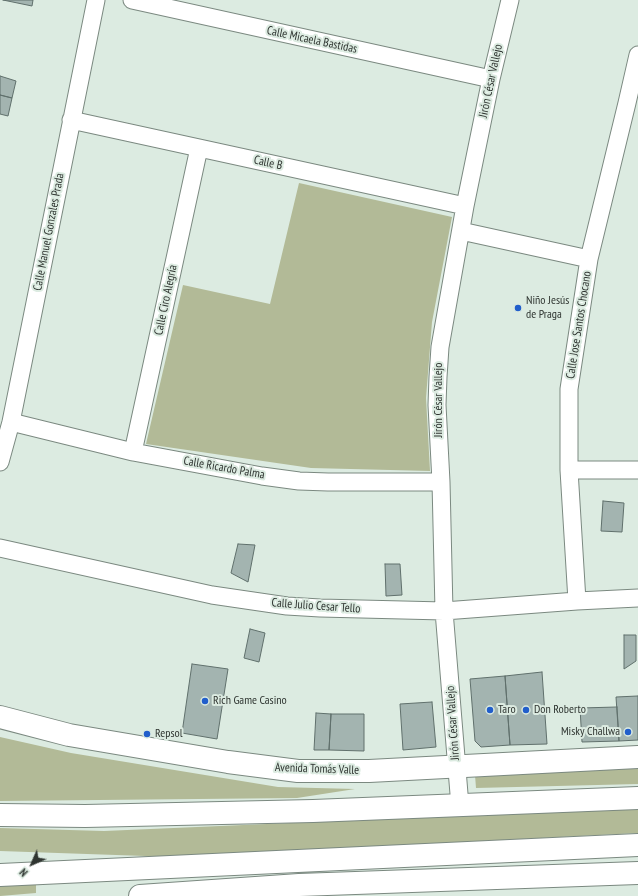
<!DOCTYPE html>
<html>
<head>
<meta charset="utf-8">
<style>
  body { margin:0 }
  #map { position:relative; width:638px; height:896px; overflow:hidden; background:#dcebe1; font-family:"PT Sans Narrow",sans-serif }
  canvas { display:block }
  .north { position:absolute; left:12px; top:844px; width:40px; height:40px; -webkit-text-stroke:3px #dcebe1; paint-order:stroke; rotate:225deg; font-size:11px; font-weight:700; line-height:16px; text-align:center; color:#2f3531 }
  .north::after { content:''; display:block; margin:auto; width:14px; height:18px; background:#2f3531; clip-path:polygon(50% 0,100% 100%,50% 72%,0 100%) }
</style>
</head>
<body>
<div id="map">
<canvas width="638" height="896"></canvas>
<div class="north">N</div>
</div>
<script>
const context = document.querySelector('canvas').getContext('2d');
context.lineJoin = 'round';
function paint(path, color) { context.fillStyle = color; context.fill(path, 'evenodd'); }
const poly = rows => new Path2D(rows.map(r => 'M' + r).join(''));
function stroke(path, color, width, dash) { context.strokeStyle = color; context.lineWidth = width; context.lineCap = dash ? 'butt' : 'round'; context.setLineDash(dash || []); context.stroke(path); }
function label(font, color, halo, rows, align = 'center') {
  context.font = font + ' "PT Sans Narrow",sans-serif'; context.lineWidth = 4; context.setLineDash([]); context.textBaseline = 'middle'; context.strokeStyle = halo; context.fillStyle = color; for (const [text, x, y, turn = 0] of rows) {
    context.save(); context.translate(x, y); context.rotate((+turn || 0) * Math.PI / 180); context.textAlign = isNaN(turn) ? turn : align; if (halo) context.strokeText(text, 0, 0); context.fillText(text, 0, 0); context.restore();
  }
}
paint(poly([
  [299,183,452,217,432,322,426,398,430,471,311,468,146,444,183,285,270,304],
  [0,737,71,753,278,787,355,789,297,798,0,801],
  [638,768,638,784,476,788,475,775],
  [638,808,638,833,174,857,0,851,0,828,104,831],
  [0,879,36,879,36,893,0,896]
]), '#b2ba97');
const building = poly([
  [3,0,33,0,32,6,3,0],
  [0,76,16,81,12,98,0,95,0,76],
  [0,95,12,98,8,116,0,114,0,95],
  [603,501,624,503,622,532,601,531,603,501],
  [238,544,255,545,248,582,231,573,238,544],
  [385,564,400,564,402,595,386,596,385,564],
  [250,629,265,633,259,662,244,658,250,629],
  [624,635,636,635,636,661,624,669,624,635],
  [192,664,228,669,217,739,182,733,192,664],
  [542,672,547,744,510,745,505,676,542,672],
  [505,676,510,745,481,747,475,741,470,679,505,676],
  [638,696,638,740,619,741,616,697,638,696],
  [432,702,436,747,403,750,400,704,432,702],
  [617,707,619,741,582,742,580,708,617,707],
  [316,713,331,714,329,750,314,750,316,713],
  [331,714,364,714,364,751,329,750,331,714]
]);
paint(building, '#a3b4b0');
stroke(building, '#60706c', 1);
const minor = poly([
  [132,0,491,79],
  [71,120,465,206],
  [461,231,589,259],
  [11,422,133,452,262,476,299,481,328,482,441,482],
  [133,452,199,148],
  [0,462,11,422,96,0],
  [569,470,638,470],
  [0,548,212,595,287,606,320,608,444,611,577,601,638,598],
  [577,601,569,470,569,389,589,259,627,103,638,55],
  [460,806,444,611,441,482,437,405,438,377,440,347,465,206,491,79,510,0]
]);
const major = poly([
  [0,717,69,735,228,762,298,771,369,771,638,757],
  [0,815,85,816,313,811,638,798],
  [0,875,638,845],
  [140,896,299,885,638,873]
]);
stroke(minor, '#7b8980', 19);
stroke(major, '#7b8980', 24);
stroke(minor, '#fff', 17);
stroke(major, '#fff', 22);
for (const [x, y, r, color] of [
  [518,308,4,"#215ecb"],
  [205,701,4,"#215ecb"],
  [490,710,4,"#215ecb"],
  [526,710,4,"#215ecb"],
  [628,732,4,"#215ecb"],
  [147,734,4,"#215ecb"]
]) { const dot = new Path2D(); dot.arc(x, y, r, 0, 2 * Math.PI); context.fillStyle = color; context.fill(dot); stroke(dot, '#dcebe1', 1.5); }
label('12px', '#2f3531', '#dcebe1', [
  ["Calle Micaela Bastidas",312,40,12],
  ["Jirón César Vallejo",491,81,-78],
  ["Calle B",268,163,12],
  ["Calle Manuel Gonzales Prada",49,232,-79],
  ["Calle Ciro Alegría",166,300,-78],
  ["Calle Jose Santos Chocano",579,325,-81],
  ["Jirón César Vallejo",439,400,-90],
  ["Calle Ricardo Palma",224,468,10],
  ["Calle Julio Cesar Tello",316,606,4],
  ["Jirón César Vallejo",453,723,-94],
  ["Avenida Tomás Valle",317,769,2]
]);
label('12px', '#2f3531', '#dcebe1', [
  ["Niño Jesús",526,301],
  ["de Praga",526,315],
  ["Rich Game Casino",213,701],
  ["Taro",498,710],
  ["Don Roberto",534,710],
  ["Misky Challwa",620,732,"right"],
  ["Repsol",155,734]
], 'left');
</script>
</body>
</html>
